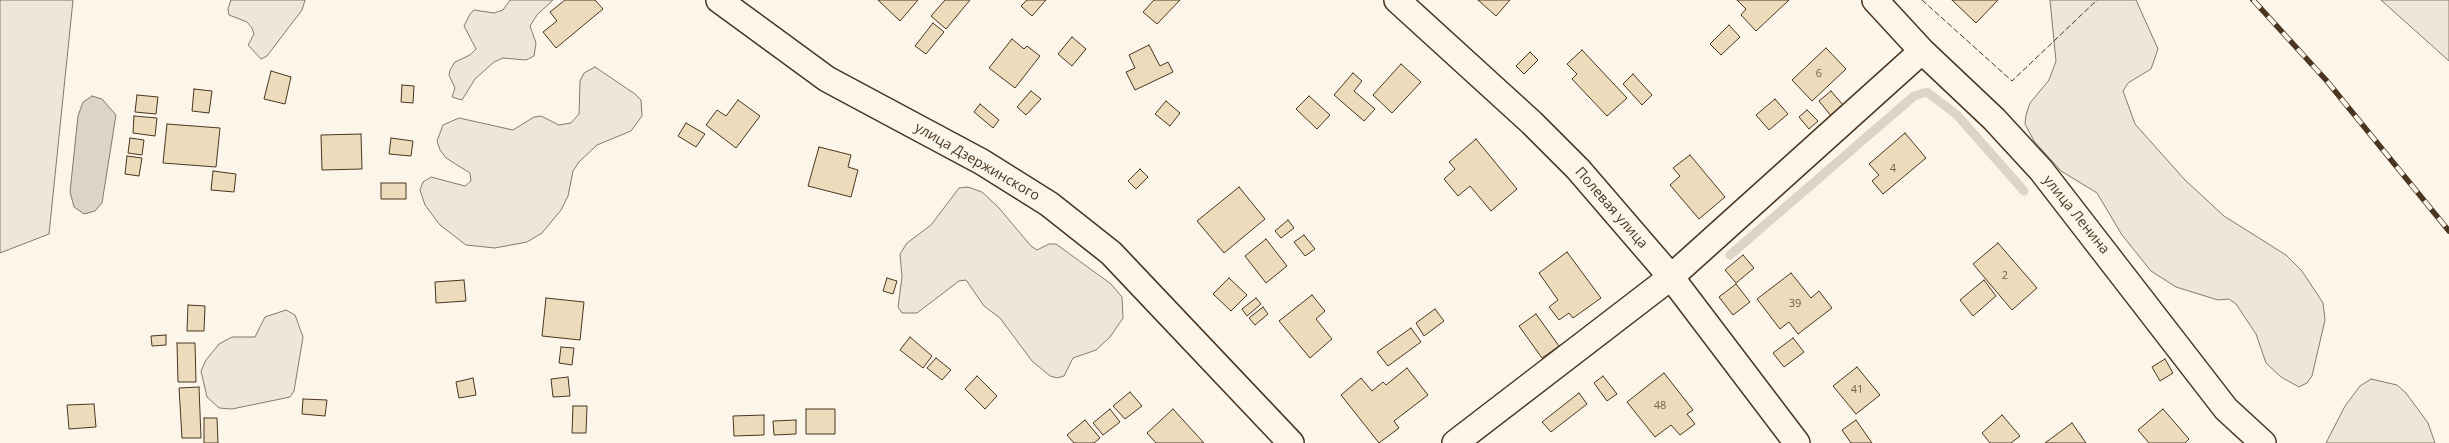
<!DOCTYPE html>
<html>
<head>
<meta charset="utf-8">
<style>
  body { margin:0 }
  canvas { display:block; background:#fbf6e9 }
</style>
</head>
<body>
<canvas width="2449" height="443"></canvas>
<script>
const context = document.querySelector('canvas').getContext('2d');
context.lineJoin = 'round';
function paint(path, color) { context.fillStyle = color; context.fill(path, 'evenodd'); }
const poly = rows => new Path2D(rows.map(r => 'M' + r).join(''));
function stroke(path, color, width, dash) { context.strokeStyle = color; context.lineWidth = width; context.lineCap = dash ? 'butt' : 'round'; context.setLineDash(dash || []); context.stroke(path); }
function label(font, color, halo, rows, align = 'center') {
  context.font = font + ' "Open Sans",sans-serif'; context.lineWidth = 4; context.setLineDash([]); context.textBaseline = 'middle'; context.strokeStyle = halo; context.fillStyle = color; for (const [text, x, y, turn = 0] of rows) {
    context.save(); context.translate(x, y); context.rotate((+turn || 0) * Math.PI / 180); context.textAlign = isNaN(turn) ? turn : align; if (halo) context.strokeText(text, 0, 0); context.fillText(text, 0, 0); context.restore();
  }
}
const green = poly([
  [0,0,73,0,49,234,0,253,0,0],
  [231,0,305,0,302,10,267,56,261,59,248,45,254,34,252,28,247,22,229,15,228,9,231,0],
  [510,0,553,0,537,15,530,26,536,43,534,56,526,60,503,58,494,62,475,79,462,100,452,97,455,88,449,75,450,70,455,62,470,55,476,49,464,26,470,14,474,10,494,13,503,10,510,0],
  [2050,0,2136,0,2158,49,2151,69,2128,83,2123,91,2135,124,2185,180,2224,216,2286,255,2302,271,2323,303,2325,320,2312,376,2307,383,2299,387,2281,377,2266,363,2256,334,2236,304,2229,299,2218,300,2176,287,2151,271,2122,235,2097,193,2061,171,2034,141,2025,124,2026,115,2030,103,2049,80,2056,61,2050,0],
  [2381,0,2449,0,2449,61,2381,0],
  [595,67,635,94,641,100,642,116,631,131,597,145,579,162,573,171,568,196,561,210,542,233,527,242,495,248,466,245,440,225,425,205,420,190,423,182,431,177,465,186,471,181,470,173,446,158,440,150,437,141,443,125,459,118,513,130,534,117,541,116,559,125,571,123,579,114,580,81,584,73,595,67],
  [968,187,982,192,999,208,1031,246,1037,250,1049,244,1056,244,1111,284,1122,297,1123,318,1110,337,1096,350,1073,358,1064,376,1057,378,1050,376,1032,361,1000,318,984,306,966,280,959,281,917,313,902,313,898,307,902,277,900,254,907,243,931,225,959,188,968,187],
  [286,310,295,315,303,337,294,391,290,397,232,409,219,408,207,397,201,371,206,360,219,344,232,337,255,337,265,317,286,310],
  [2371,379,2397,385,2406,393,2428,423,2435,443,2326,443,2345,406,2360,386,2371,379]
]);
paint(green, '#ede6d9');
stroke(green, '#887966', 1);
const water = poly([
  [92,96,102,99,116,115,102,203,95,211,84,214,74,207,70,192,78,116,83,102,92,96]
]);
paint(water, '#dcd4c6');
stroke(water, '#887966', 1);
stroke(poly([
  [1730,255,1914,96,1927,92,1957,115,2024,191]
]), '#dcd4c6', 9);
const building = poly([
  [565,0,595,0,603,9,556,48,543,32,557,21,550,12,565,0],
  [878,0,918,0,900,21,878,0],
  [945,0,970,0,946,29,931,16,945,0],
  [1027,0,1046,0,1032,16,1021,6,1027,0],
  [1154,0,1180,0,1157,24,1143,12,1154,0],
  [1478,0,1510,0,1496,16,1478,0],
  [1737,0,1789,0,1756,31,1741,15,1746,9,1737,0],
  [1952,0,1998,0,1976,23,1952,0],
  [933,23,944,32,926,54,915,46,933,23],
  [1729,25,1740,37,1721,55,1710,44,1729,25],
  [1072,37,1086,49,1072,66,1058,54,1072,37],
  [1012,39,1024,49,1027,46,1040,56,1015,88,989,68,1012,39],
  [1149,45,1160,66,1168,62,1173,72,1135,90,1126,72,1135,68,1129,55,1149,45],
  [1826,48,1846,69,1812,101,1792,80,1826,48],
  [1582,50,1627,98,1607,116,1572,79,1577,74,1567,64,1582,50],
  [1530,52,1538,60,1524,74,1516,66,1530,52],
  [1401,64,1421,82,1392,113,1373,95,1401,64],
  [271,71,291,77,285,104,264,99,271,71],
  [1353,73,1362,81,1354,91,1375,109,1364,121,1334,95,1353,73],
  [1633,74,1652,95,1642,105,1623,84,1633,74],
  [402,85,414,86,413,103,401,102,402,85],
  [194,89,212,91,209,113,192,111,194,89],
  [1031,91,1041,99,1026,115,1017,107,1031,91],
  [1831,91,1843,105,1831,116,1819,101,1831,91],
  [137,95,158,97,156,114,135,112,137,95],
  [1309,96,1330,115,1317,129,1296,109,1309,96],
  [1775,99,1788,114,1769,130,1756,115,1775,99],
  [738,100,760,116,736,148,706,125,717,110,726,116,738,100],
  [1166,101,1180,113,1170,126,1155,114,1166,101],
  [980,104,999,120,993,128,974,112,980,104],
  [1807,110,1818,121,1809,129,1799,117,1807,110],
  [134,116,157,118,155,136,133,133,134,116],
  [686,123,705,134,696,147,678,136,686,123],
  [167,124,220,128,216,167,163,163,167,124],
  [1905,133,1926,158,1883,194,1872,181,1879,175,1869,164,1905,133],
  [361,134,362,169,322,170,321,135,361,134],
  [130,138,144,140,142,155,128,153,130,138],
  [391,138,413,141,411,156,389,154,391,138],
  [1476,139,1517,189,1491,211,1470,186,1458,196,1444,179,1455,169,1449,162,1476,139],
  [819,147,851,155,848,167,858,170,851,197,808,186,819,147],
  [1690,155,1725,197,1699,219,1670,185,1680,176,1673,168,1690,155],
  [127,156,142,158,139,176,125,174,127,156],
  [1140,169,1148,177,1136,189,1128,181,1140,169],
  [213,171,236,174,234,192,211,190,213,171],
  [381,183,406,183,406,199,381,199,381,183],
  [1239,187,1265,219,1224,253,1197,221,1239,187],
  [1288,220,1294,228,1281,238,1275,231,1288,220],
  [1304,235,1315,249,1305,256,1294,242,1304,235],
  [1266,239,1287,266,1266,283,1245,256,1266,239],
  [1998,243,2037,288,2012,310,1973,264,1998,243],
  [1567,252,1601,298,1573,318,1569,313,1559,320,1549,307,1558,300,1539,273,1567,252],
  [1743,255,1754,268,1736,283,1725,270,1743,255],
  [1791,273,1811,298,1819,291,1832,308,1798,334,1789,322,1780,329,1757,299,1791,273],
  [887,278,897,281,893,294,883,291,887,278],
  [1229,278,1247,295,1231,311,1213,294,1229,278],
  [464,280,466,301,436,303,435,282,464,280],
  [1984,280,1996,296,1973,316,1960,300,1984,280],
  [1736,284,1750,302,1733,315,1719,297,1736,284],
  [1312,295,1325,311,1316,319,1332,339,1310,358,1279,321,1312,295],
  [546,298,584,302,580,340,542,336,546,298],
  [1256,298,1261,304,1247,316,1242,309,1256,298],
  [188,305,205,306,204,331,187,331,188,305],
  [1263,307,1268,314,1255,325,1249,318,1263,307],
  [1435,309,1444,321,1424,336,1416,323,1435,309],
  [1536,314,1559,346,1542,358,1519,326,1536,314],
  [1411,328,1421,342,1388,366,1377,352,1411,328],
  [166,335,166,345,152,346,151,336,166,335],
  [910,337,932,356,923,368,900,350,910,337],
  [1793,338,1804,352,1784,367,1773,353,1793,338],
  [177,343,195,343,196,382,178,382,177,343],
  [561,347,574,348,572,365,559,363,561,347],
  [936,358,951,370,942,380,927,368,936,358],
  [2165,359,2173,373,2160,381,2152,367,2165,359],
  [1857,367,1880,395,1856,414,1833,386,1857,367],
  [1407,368,1428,395,1394,421,1399,428,1379,443,1341,395,1361,378,1372,391,1383,382,1386,385,1407,368],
  [1664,373,1693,410,1687,414,1695,424,1680,435,1671,425,1655,437,1627,402,1664,373],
  [977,376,997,396,985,409,965,389,977,376],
  [1603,376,1617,394,1607,401,1594,383,1603,376],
  [568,377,570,396,553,397,551,379,568,377],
  [473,378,476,395,459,398,456,382,473,378],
  [199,387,201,438,182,438,179,388,199,387],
  [1130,392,1142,406,1125,419,1113,406,1130,392],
  [1579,393,1587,404,1551,432,1542,422,1579,393],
  [303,399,327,400,325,416,302,414,303,399],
  [94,404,96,427,69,429,67,405,94,404],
  [573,406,587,406,586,433,572,433,573,406],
  [806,409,835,409,835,434,806,434,806,409],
  [1110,409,1120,422,1103,435,1093,423,1110,409],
  [1173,409,1204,443,1156,443,1147,433,1173,409],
  [2163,409,2189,439,2185,443,2149,443,2138,430,2163,409],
  [764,415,764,435,734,436,733,416,764,415],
  [2002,415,2020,436,2011,443,1990,443,1982,433,2002,415],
  [204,418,217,418,218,443,204,443,204,418],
  [796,420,796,434,774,435,773,421,796,420],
  [1085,420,1100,438,1094,443,1074,443,1067,435,1085,420],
  [1856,420,1872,443,1851,443,1842,430,1856,420],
  [2072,423,2086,443,2045,443,2072,423]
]);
paint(building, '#ecdcbc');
stroke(building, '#4a3520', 1);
const minor = poly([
  [719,0,827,79,982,162,1049,204,1111,253,1291,443],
  [1397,0,1532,123,1578,169,1671,277,1797,443],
  [1875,0,1922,51,1994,119,2041,170,2226,409,2263,443],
  [1455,443,1671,277,1922,51]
]);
stroke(minor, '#4a3520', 28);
stroke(minor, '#fbf6e9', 25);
const rail = poly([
  [2253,0,2326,80,2449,231]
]);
stroke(rail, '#4a3520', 5.5);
stroke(rail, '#fbf6e9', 4, [11]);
stroke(poly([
  [1922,0,2012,81,2097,0]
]), '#4a3520', 1, [6, 2.5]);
label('11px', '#725f47', null, [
  ["6",1819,74],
  ["4",1893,169],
  ["2",2005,276],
  ["39",1795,304],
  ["41",1857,390],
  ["48",1660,406]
]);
label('14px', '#4a3520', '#fbf6e9', [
  ["улица Дзержинского",977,162,30],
  ["Полевая улица",1611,208,49],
  ["улица Ленина",2076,215,51]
]);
</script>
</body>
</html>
